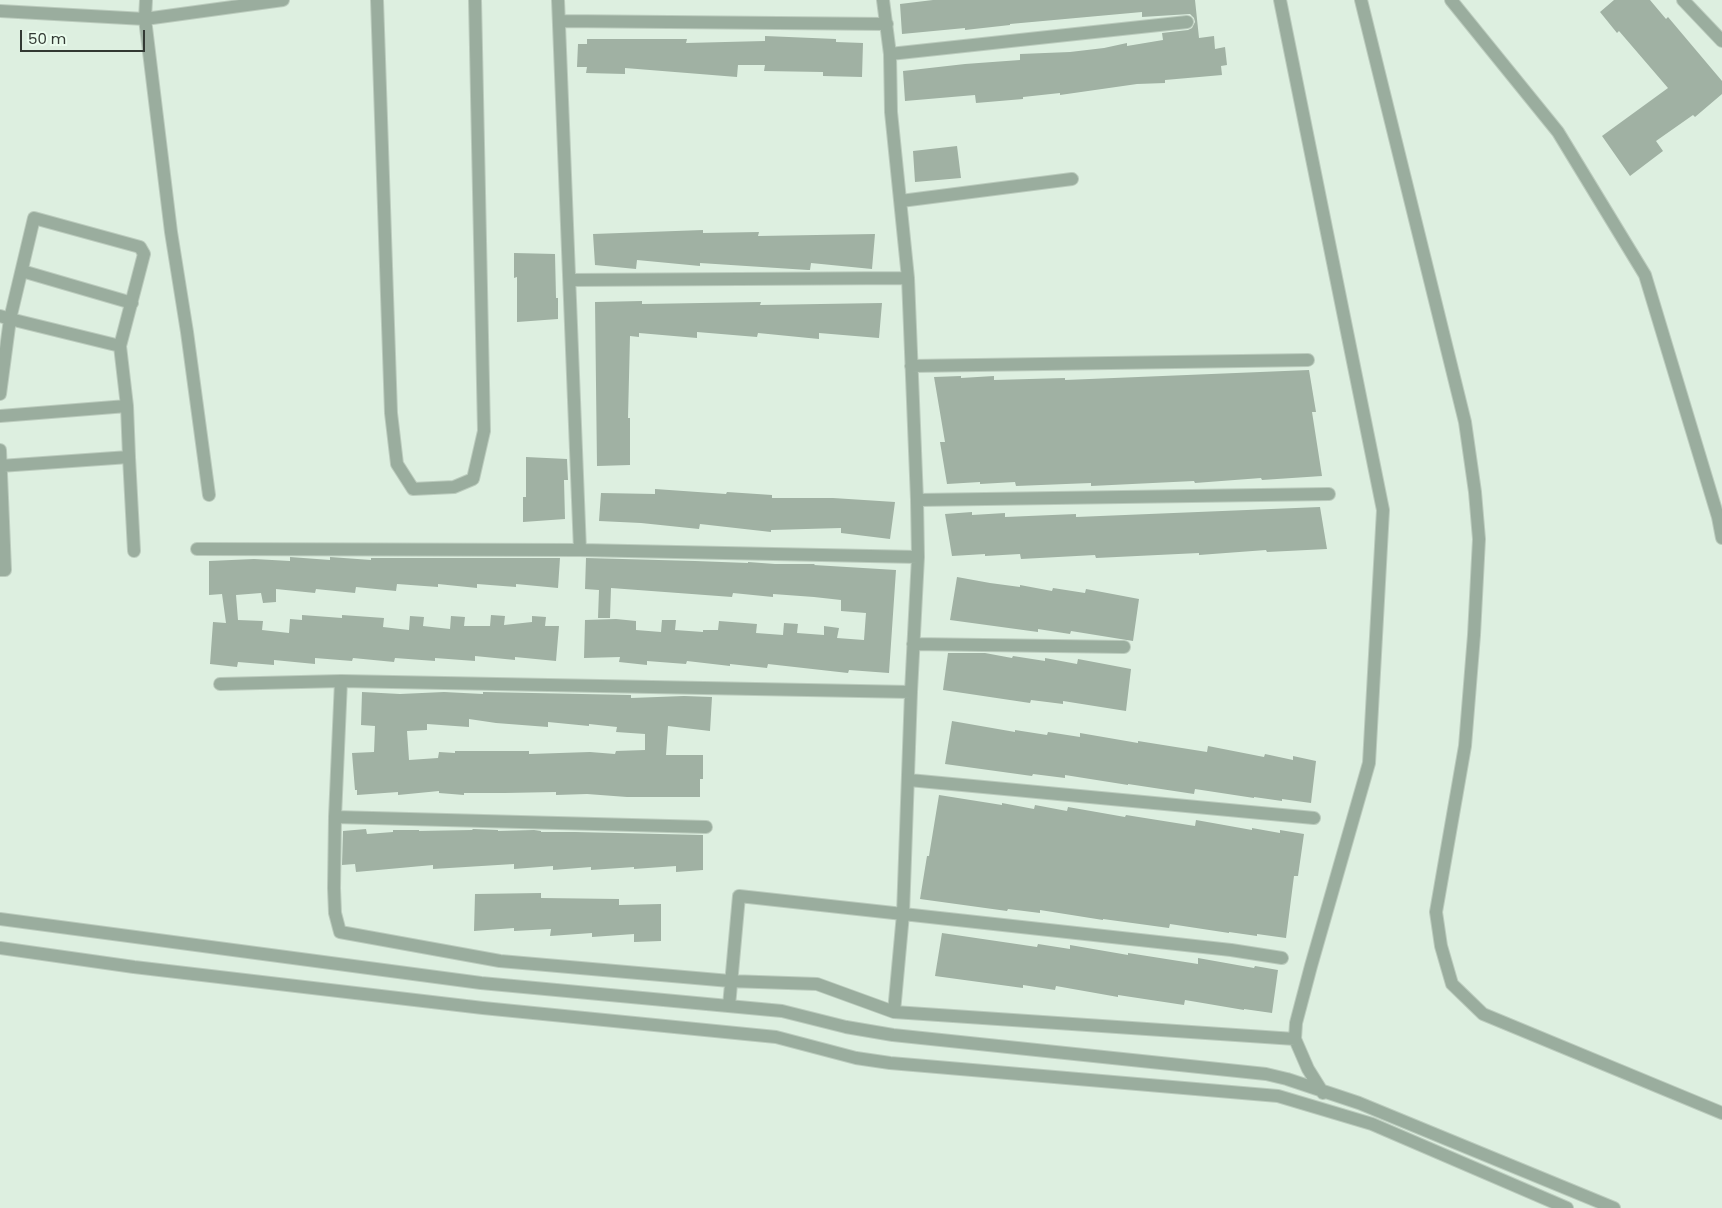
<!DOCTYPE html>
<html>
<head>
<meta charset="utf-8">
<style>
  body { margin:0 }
  #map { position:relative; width:1722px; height:1208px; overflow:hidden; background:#ddefe0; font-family:Poppins,sans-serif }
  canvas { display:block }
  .scale { position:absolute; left:20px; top:30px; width:125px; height:22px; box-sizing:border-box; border:2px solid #323933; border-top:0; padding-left:6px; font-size:15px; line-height:18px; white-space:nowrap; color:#323933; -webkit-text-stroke:4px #eafced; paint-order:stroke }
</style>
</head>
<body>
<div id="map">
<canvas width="1722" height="1208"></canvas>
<div class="scale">50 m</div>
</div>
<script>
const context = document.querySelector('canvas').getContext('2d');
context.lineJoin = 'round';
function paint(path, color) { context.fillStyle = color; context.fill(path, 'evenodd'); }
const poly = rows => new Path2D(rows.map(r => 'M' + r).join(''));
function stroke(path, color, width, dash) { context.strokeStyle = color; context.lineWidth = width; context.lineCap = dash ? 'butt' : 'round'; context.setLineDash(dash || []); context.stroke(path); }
paint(poly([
  [933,0,1195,0,1199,38,1214,36,1215,49,1225,47,1227,65,1221,66,1222,75,1165,80,1165,83,1137,84,1060,95,1060,93,1023,97,1023,99,976,103,975,95,905,101,903,71,965,64,1020,60,1020,54,1070,52,1104,48,1127,43,1127,46,1163,40,1162,33,1188,30,1192,28,1195,22,1194,18,1190,14,1142,17,1142,12,1010,24,1010,25,965,30,965,28,902,34,900,4],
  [1614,0,1650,0,1666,19,1668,17,1722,81,1722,94,1695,117,1693,115,1656,141,1663,151,1630,176,1602,136,1668,88,1619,31,1617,33,1600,12],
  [765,36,836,39,836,42,863,43,862,77,823,76,823,72,764,71,765,65,738,65,737,77,625,68,625,74,586,73,587,67,577,67,578,44,587,44,587,39,687,39,686,43,765,41],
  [957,146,961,178,915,182,913,151],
  [703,230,703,233,759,232,758,236,875,234,872,269,811,263,810,270,808,270,700,263,700,266,637,260,636,269,595,265,593,234],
  [514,253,555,254,556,298,558,298,558,319,517,322,517,277,514,278],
  [642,301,642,304,761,302,760,305,882,303,879,338,819,333,819,339,758,333,757,337,697,332,697,338,639,333,639,337,630,336,628,418,630,418,630,465,597,466,595,302],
  [1309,370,1316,412,1312,412,1322,476,1262,480,1261,478,1195,483,1194,481,1091,486,1091,483,1016,486,1015,482,980,484,980,482,947,484,940,442,945,442,934,377,961,376,961,378,994,376,994,380,1065,378,1065,380],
  [526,457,567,459,568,480,564,480,565,519,523,522,523,497,526,497],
  [655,489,726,494,727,492,772,495,772,498,833,498,895,502,890,539,841,533,841,528,771,530,771,532,700,524,699,529,641,523,599,521,601,493,655,494],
  [1320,507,1327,549,1267,552,1266,550,1199,555,1199,553,1096,558,1095,555,1021,559,1020,554,985,556,985,554,952,556,945,514,972,512,972,515,1005,513,1005,517,1076,514,1076,517],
  [290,557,330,560,330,557,371,560,371,558,560,558,558,588,516,584,516,587,477,584,477,588,438,584,438,587,397,584,396,591,356,587,355,593,316,589,315,593,276,589,276,602,263,603,261,593,236,595,238,620,263,621,262,630,289,633,290,619,302,620,302,615,342,618,342,615,384,618,383,627,409,630,410,616,424,617,423,626,450,629,451,616,465,617,464,626,490,626,491,615,505,616,504,625,532,622,532,616,546,617,545,626,559,626,556,661,515,657,515,660,475,656,475,661,435,658,435,661,395,658,394,662,353,658,352,661,315,658,315,664,274,660,274,665,238,662,237,667,210,664,213,622,226,623,222,594,209,595,209,561,254,559,290,561],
  [586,558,695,561,748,563,748,562,775,564,815,564,814,565,896,570,889,673,849,670,848,673,768,664,767,668,730,664,730,666,687,661,686,664,647,661,647,665,619,662,620,657,584,658,585,620,616,619,636,621,636,630,661,632,662,620,676,620,675,630,703,632,703,630,718,630,719,621,757,624,756,633,783,635,784,623,798,624,797,633,824,635,824,626,839,628,837,638,864,640,866,613,841,611,841,600,814,597,773,594,773,597,733,593,732,597,611,588,610,618,598,618,599,590,585,589],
  [957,577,990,583,1020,587,1020,585,1052,591,1053,588,1085,593,1086,589,1139,599,1133,641,1071,631,1070,634,1038,629,1038,632,950,620],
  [948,653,985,653,1012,658,1013,656,1045,661,1045,658,1077,664,1078,659,1131,669,1126,711,1063,701,1063,704,1031,700,1030,703,943,690],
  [362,692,400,694,444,692,483,694,483,692,631,695,631,698,684,696,712,697,710,731,668,726,666,755,703,755,703,779,700,779,700,797,627,797,587,794,556,795,556,792,505,793,464,793,464,795,439,793,439,791,398,795,398,792,357,795,357,790,355,790,352,753,374,752,375,726,361,725],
  [469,719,496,723,548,727,548,722,589,726,589,724,617,727,616,732,645,734,645,750,616,751,615,754,590,752,529,754,529,751,455,751,455,753,439,752,438,758,409,760,407,731,427,730,427,724,469,727],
  [952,721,1015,732,1015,730,1047,735,1048,732,1080,737,1080,733,1138,743,1138,741,1207,752,1208,746,1264,757,1265,754,1293,760,1293,756,1316,761,1311,803,1282,799,1282,801,1254,797,1254,798,1195,789,1194,794,1128,784,1128,785,1065,775,1065,778,1033,774,1032,776,945,764],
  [939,795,1002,805,1002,803,1034,809,1035,805,1067,811,1068,807,1125,817,1126,815,1195,826,1196,820,1252,830,1252,828,1280,833,1280,830,1304,834,1298,876,1294,876,1286,938,1257,934,1257,936,1229,932,1229,933,1170,924,1169,928,1103,919,1103,920,1040,910,1040,913,1008,909,1007,911,920,899,927,856,929,856],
  [366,829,367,834,393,832,393,830,419,830,419,831,472,830,473,829,498,830,498,831,534,830,541,831,541,832,575,832,703,835,703,870,676,872,676,866,634,869,634,867,591,870,591,867,553,870,553,866,514,869,514,864,433,869,433,865,356,872,355,864,342,865,343,831],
  [541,893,541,898,619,899,619,905,661,904,661,941,634,942,634,934,592,937,592,933,550,936,551,929,514,931,514,928,474,931,475,894],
  [942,933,1037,947,1038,944,1070,949,1070,945,1128,955,1128,953,1198,964,1198,958,1254,968,1255,966,1278,970,1272,1013,1244,1009,1244,1010,1185,1000,1184,1005,1118,995,1118,997,1056,986,1055,990,1023,985,1023,988,935,976]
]), '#a0b1a3');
const minor = poly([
  [146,0,145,19,171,232,187,332,209,495],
  [377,0,391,413,397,464,413,489,454,487,473,479,484,431,475,0],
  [558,0,580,550],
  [883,0,890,54,891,112,908,278,917,500,918,557,911,692,903,914,894,1012],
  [1280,0,1383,510,1369,763,1311,966,1296,1023,1295,1039,1308,1069,1323,1093],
  [1361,0,1465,422,1475,492,1479,539,1474,635,1465,746,1436,912,1441,946,1452,984,1483,1014,1722,1113],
  [1451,0,1558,132,1645,275,1718,517,1722,538],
  [1683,0,1722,41],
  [0,11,145,19,283,0],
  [560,21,887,24],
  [890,54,1187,22],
  [901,201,1072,179],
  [22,271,132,303],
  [570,280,908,278],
  [0,316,10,319,0,394],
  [120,346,10,319,34,218,140,247,144,254,120,346,127,406],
  [911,366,1308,360],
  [0,416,127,406,129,457],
  [0,450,5,570,0,570],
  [0,466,129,457,134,551],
  [917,500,1329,494],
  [197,549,580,550,918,557],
  [913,644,1124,647],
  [220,684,341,681],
  [911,692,341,681,335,817,334,888,335,913,340,932,500,961,730,981,817,984,894,1012,1295,1039],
  [909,780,1314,818],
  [335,817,706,827],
  [0,919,481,983,782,1011,846,1027,893,1035,1266,1074,1287,1079,1359,1103,1614,1208],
  [0,948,134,967,483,1008,776,1037,856,1058,890,1063,1278,1096,1372,1124,1567,1208],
  [729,1006,739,896,1231,950,1282,958]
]);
stroke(minor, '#bbcbbd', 14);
stroke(minor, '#9aad9e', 12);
</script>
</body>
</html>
